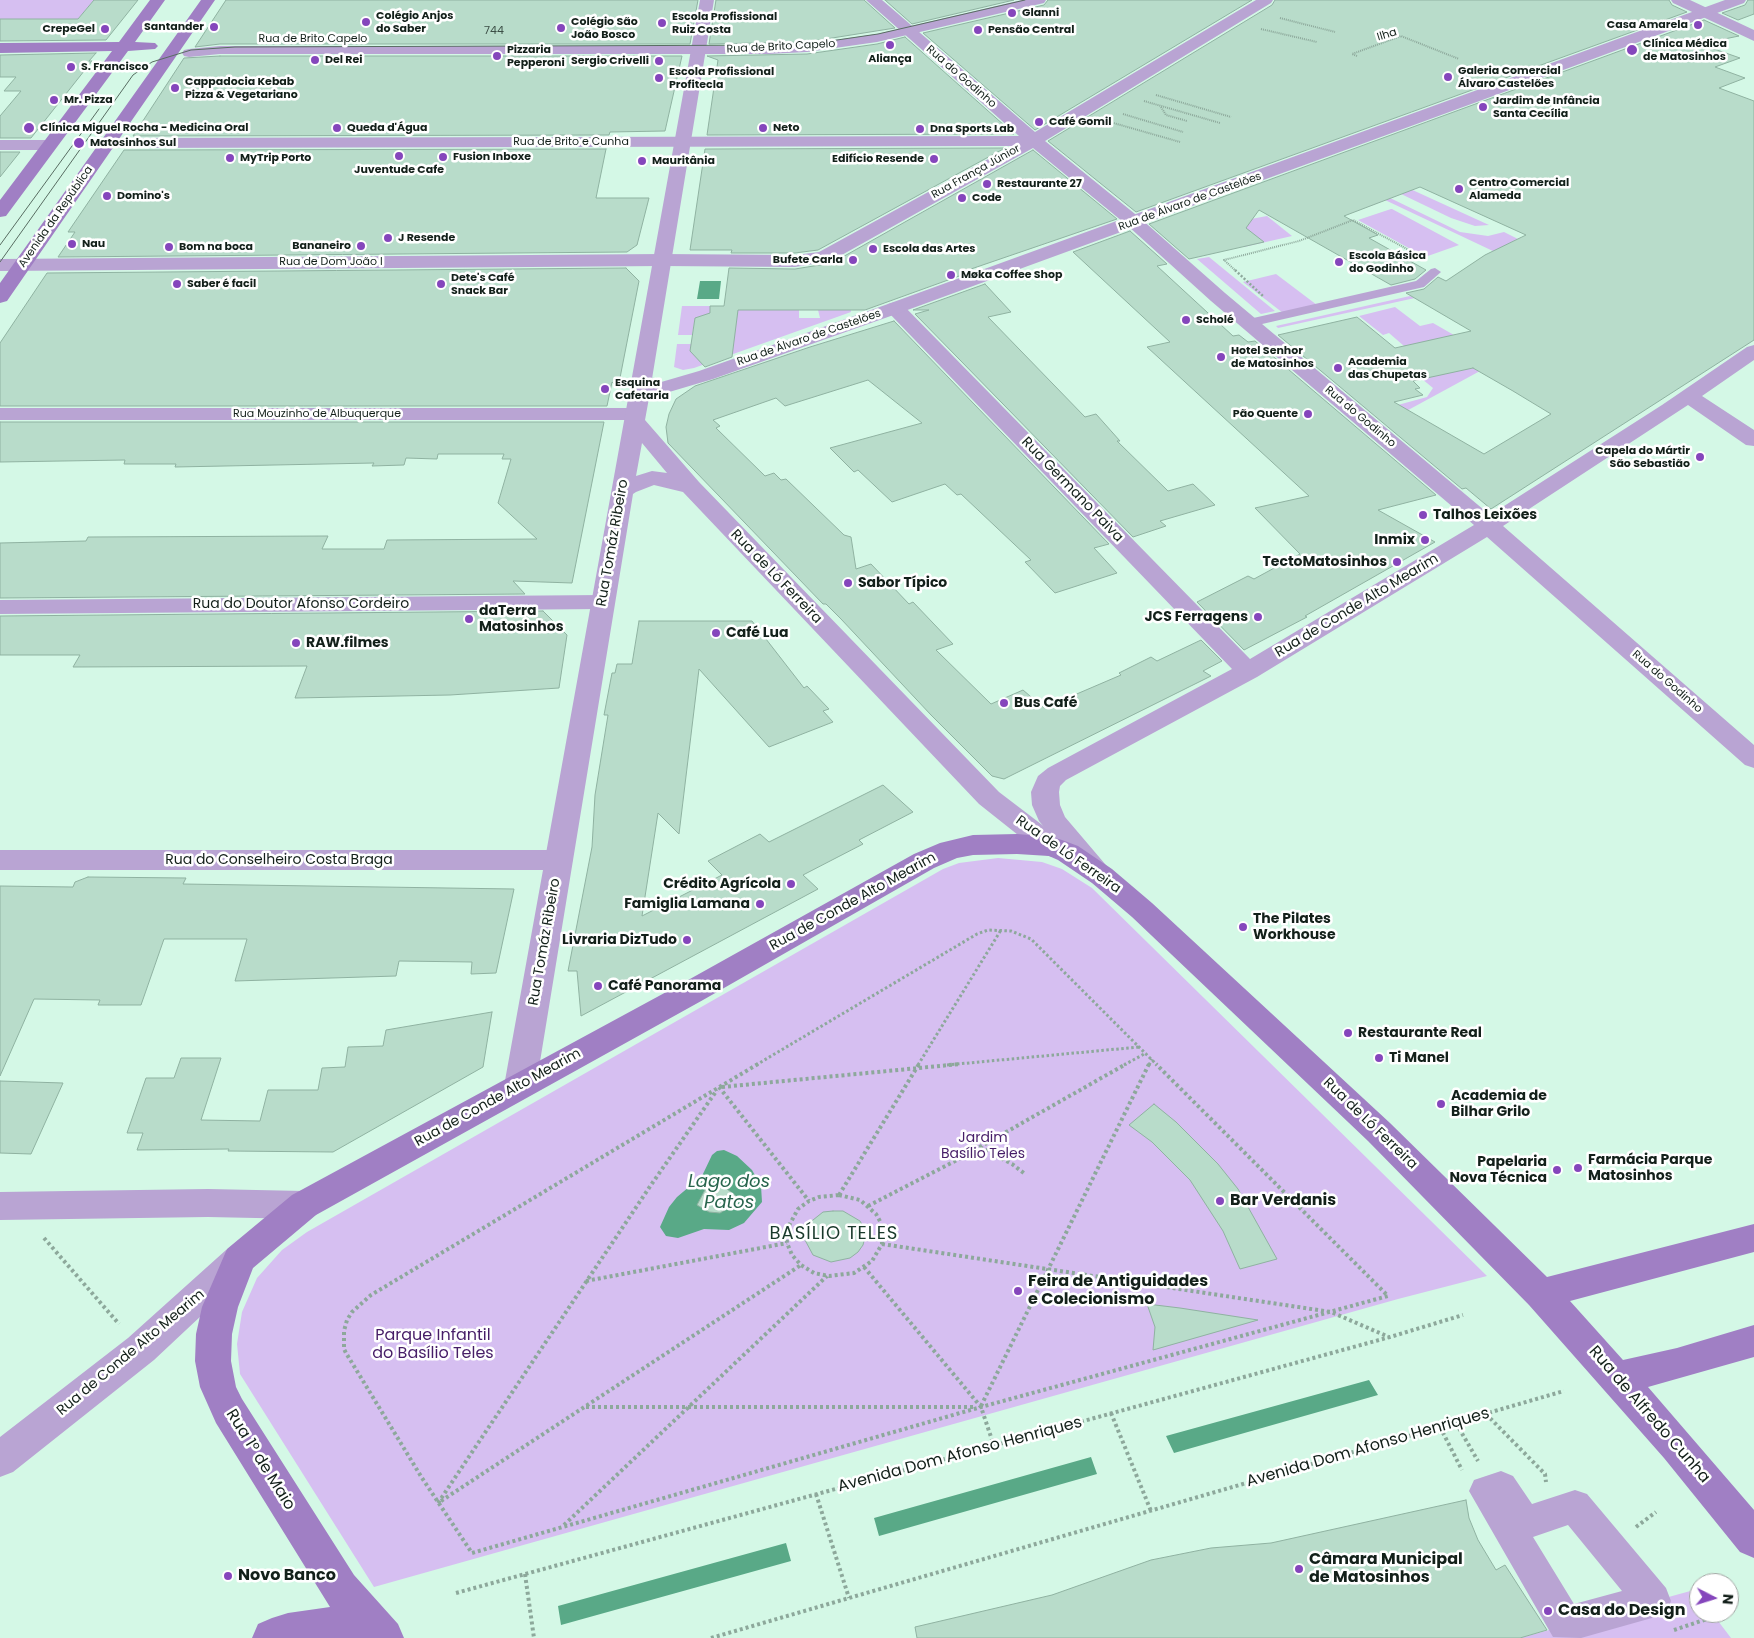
<!DOCTYPE html>
<html>
<head>
<meta charset="utf-8">
<style>
  body { margin:0 }
  #map { position:relative; width:1754px; height:1638px; overflow:hidden; background:#d4f8e6; font-family:Poppins,sans-serif }
  canvas { display:block }
  .north { position:absolute; left:1689px; top:1573px; width:50px; height:50px; box-sizing:border-box; background:#fff; border:1px solid #a1a6a3; border-radius:50%; rotate:95deg; font-size:14px; font-weight:700; line-height:20px; text-align:center; color:#13201a }
  .north::after { content:''; display:block; margin:auto; width:18px; height:22px; background:#8546bc; clip-path:polygon(50% 0,100% 100%,50% 72%,0 100%) }
</style>
</head>
<body>
<div id="map">
<canvas width="1754" height="1638"></canvas>
<div class="north">N</div>
</div>
<script>
const context = document.querySelector('canvas').getContext('2d');
context.lineJoin = 'round';
function paint(path, color) { context.fillStyle = color; context.fill(path, 'evenodd'); }
const poly = rows => new Path2D(rows.map(r => 'M' + r).join(''));
function stroke(path, color, width, dash) { context.strokeStyle = color; context.lineWidth = width; context.lineCap = dash ? 'butt' : 'round'; context.setLineDash(dash || []); context.stroke(path); }
function label(font, color, halo, rows, align = 'center') {
  context.font = font + ' Poppins,sans-serif'; context.lineWidth = 5; context.setLineDash([]); context.textBaseline = 'middle'; context.strokeStyle = halo; context.fillStyle = color; for (const [text, x, y, turn = 0] of rows) {
    context.save(); context.translate(x, y); context.rotate((+turn || 0) * Math.PI / 180); context.textAlign = isNaN(turn) ? turn : align; if (halo) context.strokeText(text, 0, 0); context.fillText(text, 0, 0); context.restore();
  }
}
paint(poly([
  [0,0,94,0,78,19,0,19],
  [1395,182,1489,225,1475,226,1451,218,1399,193],
  [1386,196,1460,232,1488,236,1504,232,1518,239,1495,252,1385,200,1368,207,1350,199],
  [1391,209,1392,209,1459,245,1425,257,1358,220],
  [1267,216,1292,236,1244,247,1219,225],
  [1209,257,1275,311,1261,314,1197,259],
  [1276,274,1317,305,1283,313,1243,282],
  [1410,296,1415,298,1278,328,1276,326],
  [682,306,710,306,710,310,799,310,799,318,820,318,817,306,850,306,851,312,694,368,683,370,674,367,677,344,691,344,700,317,695,319,692,335,678,335],
  [1395,307,1420,326,1433,323,1522,374,1466,354,1404,346,1389,333,1383,335,1359,316],
  [1470,364,1480,371,1388,421,1376,411,1427,397,1433,388,1422,379],
  [998,858,1042,862,1062,869,1092,888,1487,1276,1398,1299,374,1587,240,1374,237,1344,242,1312,257,1278,282,1250,307,1232,943,869,959,863],
  [1694,1590,1699,1596,1699,1613,1712,1613,1731,1638,1520,1638]
]), '#d6bff1');
paint(poly([
  [700,281,721,281,719,299,697,299],
  [724,1150,737,1156,752,1170,761,1186,762,1202,744,1223,729,1230,704,1229,678,1238,666,1236,660,1227,669,1207,677,1197,702,1176,712,1155,717,1151],
  [1369,1380,1378,1395,1174,1453,1166,1436],
  [1091,1457,1097,1474,879,1536,874,1518],
  [786,1543,791,1561,561,1625,558,1606]
]), '#59a987');
const building = poly([
  [94,0,138,0,106,40,0,41,0,19,78,19,94,0],
  [226,0,698,0,690,44,220,44,195,47,226,0],
  [716,0,864,0,895,28,807,42,709,44,716,0],
  [885,0,1014,0,912,24,885,0],
  [1048,0,1252,0,1035,130,923,33,1044,5,1048,0],
  [1275,0,1669,0,1672,5,1687,12,1136,212,1048,141,1272,5,1275,0],
  [1748,0,1754,0,1754,14,1738,20,1722,13,1745,5,1748,0],
  [1704,20,1739,36,1700,44,1740,58,1715,67,1745,78,1719,88,1754,101,1754,340,1491,509,1466,488,1462,489,1278,335,1357,317,1395,348,1471,331,1406,293,1424,289,1438,277,1446,281,1485,255,1526,235,1420,187,1344,216,1378,235,1369,238,1426,270,1415,279,1391,285,1259,210,1246,228,1264,242,1189,259,1149,224,1704,20],
  [1473,368,1513,391,1551,414,1484,454,1394,402,1423,395,1415,389,1420,388,1413,381,1473,368],
  [905,37,1014,134,707,135,718,60,707,56,807,54,877,44,905,37],
  [96,53,89,61,92,61,31,138,0,138,0,116,21,91,4,91,16,77,0,77,0,55,96,53],
  [220,56,682,56,665,131,610,132,609,135,133,136,184,58,220,56],
  [1005,148,818,250,795,253,731,253,732,250,690,250,705,149,1005,148],
  [606,149,596,198,649,198,637,245,627,252,58,257,75,232,68,232,124,150,606,149],
  [1033,150,1117,219,971,269,973,271,865,310,738,310,732,357,705,367,690,351,695,318,710,313,710,306,724,306,729,268,795,269,832,263,1033,150],
  [0,152,20,152,0,177,0,152],
  [1130,231,1167,264,1157,266,1233,336,1239,335,1248,342,1255,341,1436,495,1378,510,1435,542,1305,616,1307,617,1244,650,1197,602,1248,576,1254,579,1300,554,1255,508,1309,496,1147,347,1170,342,1073,252,1130,231],
  [626,268,639,281,618,388,612,382,607,406,0,406,0,343,47,273,626,268],
  [985,284,1011,312,988,317,1085,417,1096,414,1120,441,1117,441,1168,491,1193,484,1215,505,1160,521,1166,526,1133,537,915,314,929,310,913,310,985,284],
  [894,321,1109,544,1094,548,1117,573,1055,593,1025,562,1031,560,961,494,957,495,945,484,892,502,858,470,854,472,830,448,922,423,868,380,785,406,776,398,713,420,720,426,716,428,765,476,774,473,781,480,786,479,844,535,851,537,856,569,871,564,909,604,913,602,953,644,936,650,991,704,1023,690,1044,708,1121,675,1119,673,1151,657,1157,661,1201,640,1222,661,1203,671,1211,676,1004,779,992,776,931,715,841,619,826,604,823,604,668,443,666,427,669,414,676,399,695,386,810,347,894,321],
  [0,422,604,422,572,583,513,581,525,594,0,598,0,543,86,541,88,537,328,536,322,549,384,549,387,540,537,539,498,503,511,459,502,459,504,454,438,454,437,459,406,458,404,465,372,466,374,463,175,467,176,464,124,464,125,460,0,462,0,422],
  [543,611,567,635,559,688,450,695,295,698,307,666,73,667,80,655,0,655,0,616,543,611],
  [639,621,752,621,804,688,807,686,829,709,823,711,833,722,769,747,699,669,679,834,658,813,642,916,722,875,708,861,760,834,769,842,883,785,913,812,859,840,863,844,803,875,818,889,581,1016,577,971,568,971,592,847,595,795,608,715,604,715,612,673,615,673,617,664,632,664,639,621],
  [88,877,186,878,183,884,514,889,496,973,471,974,472,962,399,961,396,976,235,981,247,939,164,939,141,1005,98,1005,100,1000,34,999,0,1076,0,886,73,887,75,882,88,877],
  [492,1012,483,1067,333,1152,228,1151,229,1149,137,1150,143,1133,127,1133,146,1078,174,1078,181,1058,221,1058,201,1120,260,1121,268,1090,318,1090,322,1068,345,1067,348,1047,383,1046,386,1030,492,1012],
  [0,1081,63,1083,31,1154,0,1153,0,1081],
  [1154,1104,1176,1122,1218,1164,1238,1189,1277,1259,1240,1269,1223,1231,1190,1180,1152,1142,1129,1125,1154,1104],
  [722,1185,741,1200,720,1213,709,1212,697,1205,706,1188,712,1186,722,1185],
  [833,1211,843,1211,860,1221,864,1228,865,1237,863,1245,858,1252,850,1258,831,1262,813,1255,805,1240,808,1224,823,1212,833,1211],
  [1147,1304,1180,1308,1258,1320,1153,1350,1155,1327,1147,1304],
  [1466,1500,1469,1518,1478,1540,1496,1570,1505,1565,1547,1630,1520,1638,917,1638,915,1627,1052,1595,1151,1560,1211,1548,1271,1543,1466,1500]
]);
paint(building, '#b8dcca');
stroke(building, '#8fb2a1', 1);
stroke(poly([
  [1280,18,1335,32],
  [1261,29,1317,42],
  [1357,56,1352,54,1401,36,1459,59],
  [1156,95,1231,117],
  [1144,101,1220,123],
  [1161,107,1166,115,1187,121],
  [1123,114,1183,132],
  [1110,122,1180,142],
  [1236,271,1224,260,1299,241,1353,220,1420,256]
]), '#8da89b', 2, [1, 1]);
stroke(poly([
  [1235,270,1264,297]
]), '#8da89b', 2.5, [2, 2]);
stroke(poly([
  [756,1065,977,934,988,930,1011,931,1031,939,1157,1065],
  [918,1065,1001,930],
  [947,1065,1139,1047],
  [1124,1065,1146,1053],
  [1149,1065,1152,1059]
]), '#8da89b', 3, [2.5, 2.5]);
stroke(poly([
  [758,1064,371,1295,352,1312,347,1320,344,1331,344,1349,346,1353,422,1478,472,1553,981,1407,1388,1296,1156,1064],
  [719,1087,809,1201],
  [722,1087,960,1064],
  [980,1147,1012,1164,1025,1174],
  [839,1195,919,1064],
  [839,1195,860,1200,876,1214,881,1223,882,1244,872,1261,854,1273,829,1276,814,1273,801,1265,792,1255,787,1243,786,1231,798,1209,809,1201,819,1197,839,1195],
  [868,1206,955,1161,1126,1064],
  [44,1238,119,1324],
  [882,1244,1331,1312,1389,1337],
  [864,1267,981,1407,994,1446],
  [586,1281,787,1243],
  [981,1406,1149,1064],
  [586,1407,975,1407],
  [1111,1413,1151,1511],
  [1486,1414,1545,1474,1546,1482],
  [1456,1423,1478,1461],
  [1440,1427,1462,1470],
  [816,1494,849,1598],
  [441,1501,801,1265],
  [438,1503,651,1185,717,1090],
  [564,1525,827,1276],
  [1636,1527,1656,1512],
  [525,1574,534,1638],
  [456,1593,1390,1337,1463,1315],
  [1729,1612,1734,1610],
  [1674,1630,1725,1613],
  [711,1638,1564,1391]
]), '#8da89b', 4, [3, 3]);
paint(poly([
  [1435,268,1441,272,1424,287,1249,327,1243,323,1249,319,1416,281,1431,269,1435,268]
]), '#b9a4d3');
paint(poly([
  [1022,0,1046,0,1044,3,877,42,807,52,768,54,220,54,189,57,184,56,182,53,184,50,189,49,220,46,768,46,807,44,877,34,1022,0],
  [1501,1471,1513,1476,1532,1504,1575,1490,1587,1494,1666,1588,1671,1601,1666,1614,1581,1638,1553,1637,1469,1491,1474,1480,1501,1471],
  [1568,1525,1622,1591,1574,1604,1533,1537,1568,1525]
]), '#b9a4d3');
paint(poly([
  [866,0,882,0,1035,132,1256,0,1273,0,1271,3,1045,141,1140,218,1225,293,1490,515,1662,405,1747,347,1754,345,1754,360,1702,396,1754,430,1754,446,1746,445,1688,405,1503,526,1754,745,1754,768,1745,765,1487,537,1257,677,1066,780,1060,786,1059,792,1060,805,1065,817,1111,871,1107,878,1097,881,1087,878,1039,821,1032,805,1031,792,1038,776,1048,768,1232,669,888,312,885,308,888,304,895,302,902,304,1250,659,1474,525,1211,301,1128,226,1033,148,831,261,795,267,662,266,0,271,0,259,662,254,795,255,819,252,1012,146,108,148,102,147,99,143,102,139,108,138,1019,136,866,0],
  [1671,0,1690,0,1754,30,1754,41,1673,3,1671,0],
  [0,140,48,140,54,141,57,145,54,149,48,150,0,150,0,140],
  [0,408,635,408,643,409,646,414,643,419,635,420,0,420,0,408],
  [603,595,612,597,615,602,612,607,603,609,0,614,0,600,603,595],
  [0,850,559,850,569,853,573,860,569,867,559,870,0,870,0,850],
  [208,1189,304,1191,316,1195,321,1205,316,1215,304,1219,208,1217,0,1220,0,1192,208,1189]
]), '#b9a4d3');
paint(poly([
  [700,0,714,0,651,385,699,371,888,304,1725,0,1746,0,1744,3,1485,99,902,312,713,379,649,398,645,420,699,482,999,792,1062,840,1066,847,1062,854,1052,857,1042,854,979,804,683,492,654,485,636,492,633,494,536,1086,531,1095,520,1098,509,1095,504,1086,700,0],
  [642,443,667,473,652,471,636,476,642,443],
  [238,1245,250,1250,255,1260,250,1270,154,1360,13,1472,0,1477,0,1437,128,1338,226,1250,238,1245]
]), '#b9a4d3');
paint(poly([
  [150,0,165,0,135,42,155,43,158,46,155,49,128,51,6,216,0,217,0,200,112,51,0,53,0,43,119,42,150,0],
  [201,0,215,0,7,301,0,303,0,283,201,0],
  [1017,834,1052,837,1062,840,1078,846,1112,869,1152,903,1390,1123,1547,1277,1754,1224,1754,1252,1570,1301,1623,1360,1677,1348,1754,1325,1754,1357,1648,1387,1754,1510,1754,1558,1740,1552,1664,1458,1529,1305,1368,1141,1132,917,1092,883,1058,860,1049,856,1017,854,973,855,957,858,934,868,703,1000,316,1215,253,1268,238,1307,232,1334,231,1361,236,1387,242,1399,354,1575,398,1624,404,1638,252,1638,258,1624,272,1618,288,1613,330,1607,216,1423,200,1387,195,1361,196,1334,202,1307,227,1249,292,1195,681,984,914,854,940,843,973,835,1017,834]
]), '#a07fc4');
stroke(poly([
  [0,245,99,109],
  [0,262,133,75,152,62,191,50,235,47,803,45,878,34,1025,0]
]), '#586d62', 1);
for (const [x, y, r, color] of [
  [1012,13,5,"#8546bc"],
  [366,22,5,"#8546bc"],
  [662,23,5,"#8546bc"],
  [1698,25,5,"#8546bc"],
  [214,27,5,"#8546bc"],
  [561,28,5,"#8546bc"],
  [105,29,5,"#8546bc"],
  [978,30,5,"#8546bc"],
  [890,45,5,"#8546bc"],
  [1632,50,6,"#8546bc"],
  [497,56,5,"#8546bc"],
  [315,60,5,"#8546bc"],
  [659,61,5,"#8546bc"],
  [71,67,5,"#8546bc"],
  [1448,77,5,"#8546bc"],
  [659,78,5,"#8546bc"],
  [175,88,5,"#8546bc"],
  [54,100,5,"#8546bc"],
  [1483,107,5,"#8546bc"],
  [1039,122,5,"#8546bc"],
  [29,128,6,"#8546bc"],
  [337,128,5,"#8546bc"],
  [763,128,5,"#8546bc"],
  [920,129,5,"#8546bc"],
  [79,143,6,"#8546bc"],
  [399,156,5,"#8546bc"],
  [443,157,5,"#8546bc"],
  [230,158,5,"#8546bc"],
  [934,159,5,"#8546bc"],
  [642,161,5,"#8546bc"],
  [987,184,5,"#8546bc"],
  [1459,189,5,"#8546bc"],
  [107,196,5,"#8546bc"],
  [962,198,5,"#8546bc"],
  [388,238,5,"#8546bc"],
  [72,244,5,"#8546bc"],
  [361,246,5,"#8546bc"],
  [169,247,5,"#8546bc"],
  [873,249,5,"#8546bc"],
  [853,260,5,"#8546bc"],
  [1339,262,5,"#8546bc"],
  [951,275,5,"#8546bc"],
  [177,284,5,"#8546bc"],
  [441,284,5,"#8546bc"],
  [1186,320,5,"#8546bc"],
  [1221,357,5,"#8546bc"],
  [1338,368,5,"#8546bc"],
  [605,389,5,"#8546bc"],
  [1308,414,5,"#8546bc"],
  [1700,457,5,"#8546bc"],
  [1423,515,5,"#8546bc"],
  [1425,540,5,"#8546bc"],
  [1397,562,5,"#8546bc"],
  [848,583,5,"#8546bc"],
  [1258,617,5,"#8546bc"],
  [469,619,5,"#8546bc"],
  [716,633,5,"#8546bc"],
  [296,643,5,"#8546bc"],
  [1004,703,5,"#8546bc"],
  [791,884,5,"#8546bc"],
  [760,904,5,"#8546bc"],
  [1243,927,5,"#8546bc"],
  [687,940,5,"#8546bc"],
  [598,986,5,"#8546bc"],
  [1348,1033,5,"#8546bc"],
  [1379,1058,5,"#8546bc"],
  [1441,1104,5,"#8546bc"],
  [1578,1168,5,"#8546bc"],
  [1557,1170,5,"#8546bc"],
  [1220,1201,5,"#8546bc"],
  [1018,1291,5,"#8546bc"],
  [1299,1569,5,"#8546bc"],
  [228,1576,5,"#8546bc"],
  [1548,1611,5,"#8546bc"]
]) { const dot = new Path2D(); dot.arc(x, y, r, 0, 2 * Math.PI); context.fillStyle = color; context.fill(dot); stroke(dot, '#fff', 2); }
label('bold 11px', '#13201a', '#fff', [
  ["Glanni",1022,13],
  ["Colégio Anjos",376,16],
  ["do Saber",376,29],
  ["Escola Profissional",672,17],
  ["Ruiz Costa",672,30],
  ["Colégio São",571,22],
  ["João Bosco",571,35],
  ["Casa Amarela",1688,25,"right"],
  ["Santander",204,27,"right"],
  ["CrepeGel",95,29,"right"],
  ["Pensão Central",988,30],
  ["Clínica Médica",1643,44],
  ["de Matosinhos",1643,57],
  ["Pizzaria",507,50],
  ["Pepperoni",507,63],
  ["Aliança",890,59,"center"],
  ["Del Rei",325,60],
  ["Sergio Crivelli",649,61,"right"],
  ["S. Francisco",81,67],
  ["Galeria Comercial",1458,71],
  ["Álvaro Castelões",1458,84],
  ["Escola Profissional",669,72],
  ["Profitecla",669,85],
  ["Cappadocia Kebab",185,82],
  ["Pizza & Vegetariano",185,95],
  ["Mr. Pizza",64,100],
  ["Jardim de Infância",1493,101],
  ["Santa Cecília",1493,114],
  ["Café Gomil",1049,122],
  ["Clínica Miguel Rocha - Medicina Oral",40,128],
  ["Queda d'Água",347,128],
  ["Neto",773,128],
  ["Dna Sports Lab",930,129],
  ["Matosinhos Sul",90,143],
  ["Fusion Inboxe",453,157],
  ["MyTrip Porto",240,158],
  ["Edifício Resende",924,159,"right"],
  ["Mauritânia",652,161],
  ["Juventude Cafe",399,170,"center"],
  ["Centro Comercial",1469,183],
  ["Alameda",1469,196],
  ["Restaurante 27",997,184],
  ["Domino's",117,196],
  ["Code",972,198],
  ["J Resende",398,238],
  ["Nau",82,244],
  ["Bananeiro",351,246,"right"],
  ["Bom na boca",179,247],
  ["Escola das Artes",883,249],
  ["Escola Básica",1349,256],
  ["do Godinho",1349,269],
  ["Bufete Carla",843,260,"right"],
  ["Møka Coffee Shop",961,275],
  ["Dete's Café",451,278],
  ["Snack Bar",451,291],
  ["Saber é facil",187,284],
  ["Scholé",1196,320],
  ["Hotel Senhor",1231,351],
  ["de Matosinhos",1231,364],
  ["Academia",1348,362],
  ["das Chupetas",1348,375],
  ["Esquina",615,383],
  ["Cafetaria",615,396],
  ["Pão Quente",1298,414,"right"],
  ["Capela do Mártir",1690,451,"right"],
  ["São Sebastião",1690,464,"right"]
], 'left');
label('11px', '#3c4f46', null, [
  ["744",494,31]
]);
label('11px', '#13201a', '#fff', [
  ["Ilha",1387,35,-17],
  ["Rua de Brito Capelo",313,39],
  ["Rua de Brito Capelo",781,47,-3],
  ["Rua do Godinho",961,77,41],
  ["Rua de Brito e Cunha",571,142],
  ["Rua França Júnior",976,172,-29],
  ["Rua de Álvaro de Castelões",1190,202,-20],
  ["Avenida da República",56,217,-55],
  ["Rua de Dom João I",331,262],
  ["Rua de Álvaro de Castelões",809,338,-19],
  ["Rua Mouzinho de Albuquerque",317,414],
  ["Rua do Godinho",1360,417,40],
  ["Rua do Godinho",1667,682,41]
]);
label('14px', '#13201a', '#fff', [
  ["Rua Germano Paiva",1072,490,46],
  ["Rua Tomáz Ribeiro",613,543,-80],
  ["Rua de Ló Ferreira",776,577,46],
  ["Rua do Doutor Afonso Cordeiro",301,604],
  ["Rua de Conde Alto Mearim",1357,606,-31],
  ["Rua de Ló Ferreira",1068,855,35],
  ["Rua do Conselheiro Costa Braga",279,860],
  ["Rua de Conde Alto Mearim",853,902,-29],
  ["Rua Tomáz Ribeiro",545,942,-80],
  ["Rua de Conde Alto Mearim",498,1098,-29],
  ["Rua de Ló Ferreira",1370,1124,44],
  ["Rua de Conde Alto Mearim",131,1353,-40]
]);
label('bold 14px', '#13201a', '#fff', [
  ["Talhos Leixões",1433,515],
  ["Inmix",1415,540,"right"],
  ["TectoMatosinhos",1387,562,"right"],
  ["Sabor Típico",858,583],
  ["daTerra",479,611],
  ["Matosinhos",479,627],
  ["JCS Ferragens",1248,617,"right"],
  ["Café Lua",726,633],
  ["RAW.filmes",306,643],
  ["Bus Café",1014,703],
  ["Crédito Agrícola",781,884,"right"],
  ["Famiglia Lamana",750,904,"right"],
  ["The Pilates",1253,919],
  ["Workhouse",1253,935],
  ["Livraria DizTudo",677,940,"right"],
  ["Café Panorama",608,986],
  ["Restaurante Real",1358,1033],
  ["Ti Manel",1389,1058],
  ["Academia de",1451,1096],
  ["Bilhar Grilo",1451,1112],
  ["Farmácia Parque",1588,1160],
  ["Matosinhos",1588,1176],
  ["Papelaria",1547,1162,"right"],
  ["Nova Técnica",1547,1178,"right"]
], 'left');
label('14px', '#461d67', '#fff', [
  ["Jardim",983,1138],
  ["Basílio Teles",983,1154]
]);
label('bold 16px', '#13201a', '#fff', [
  ["Bar Verdanis",1230,1201],
  ["Feira de Antiguidades",1028,1282],
  ["e Colecionismo",1028,1300],
  ["Câmara Municipal",1309,1560],
  ["de Matosinhos",1309,1578],
  ["Novo Banco",238,1576],
  ["Casa do Design",1558,1611]
], 'left');
label('16px', '#461d67', '#fff', [
  ["Parque Infantil",433,1336],
  ["do Basílio Teles",433,1354]
]);
label('16px', '#13201a', '#fff', [
  ["Rua de Alfredo Cunha",1649,1415,49],
  ["Avenida Dom Afonso Henriques",1368,1448,-16],
  ["Avenida Dom Afonso Henriques",960,1455,-15],
  ["Rua 1º de Maio",260,1460,58]
]);
label('italic 18px', '#28654d', '#fff', [
  ["Lago dos",729,1182],
  ["Patos",729,1203]
]);
context.letterSpacing = '1px';
label('18px', '#19392b', '#fff', [
  ["BASÍLIO TELES",834,1234]
]);
context.letterSpacing = '0px';
</script>
</body>
</html>
